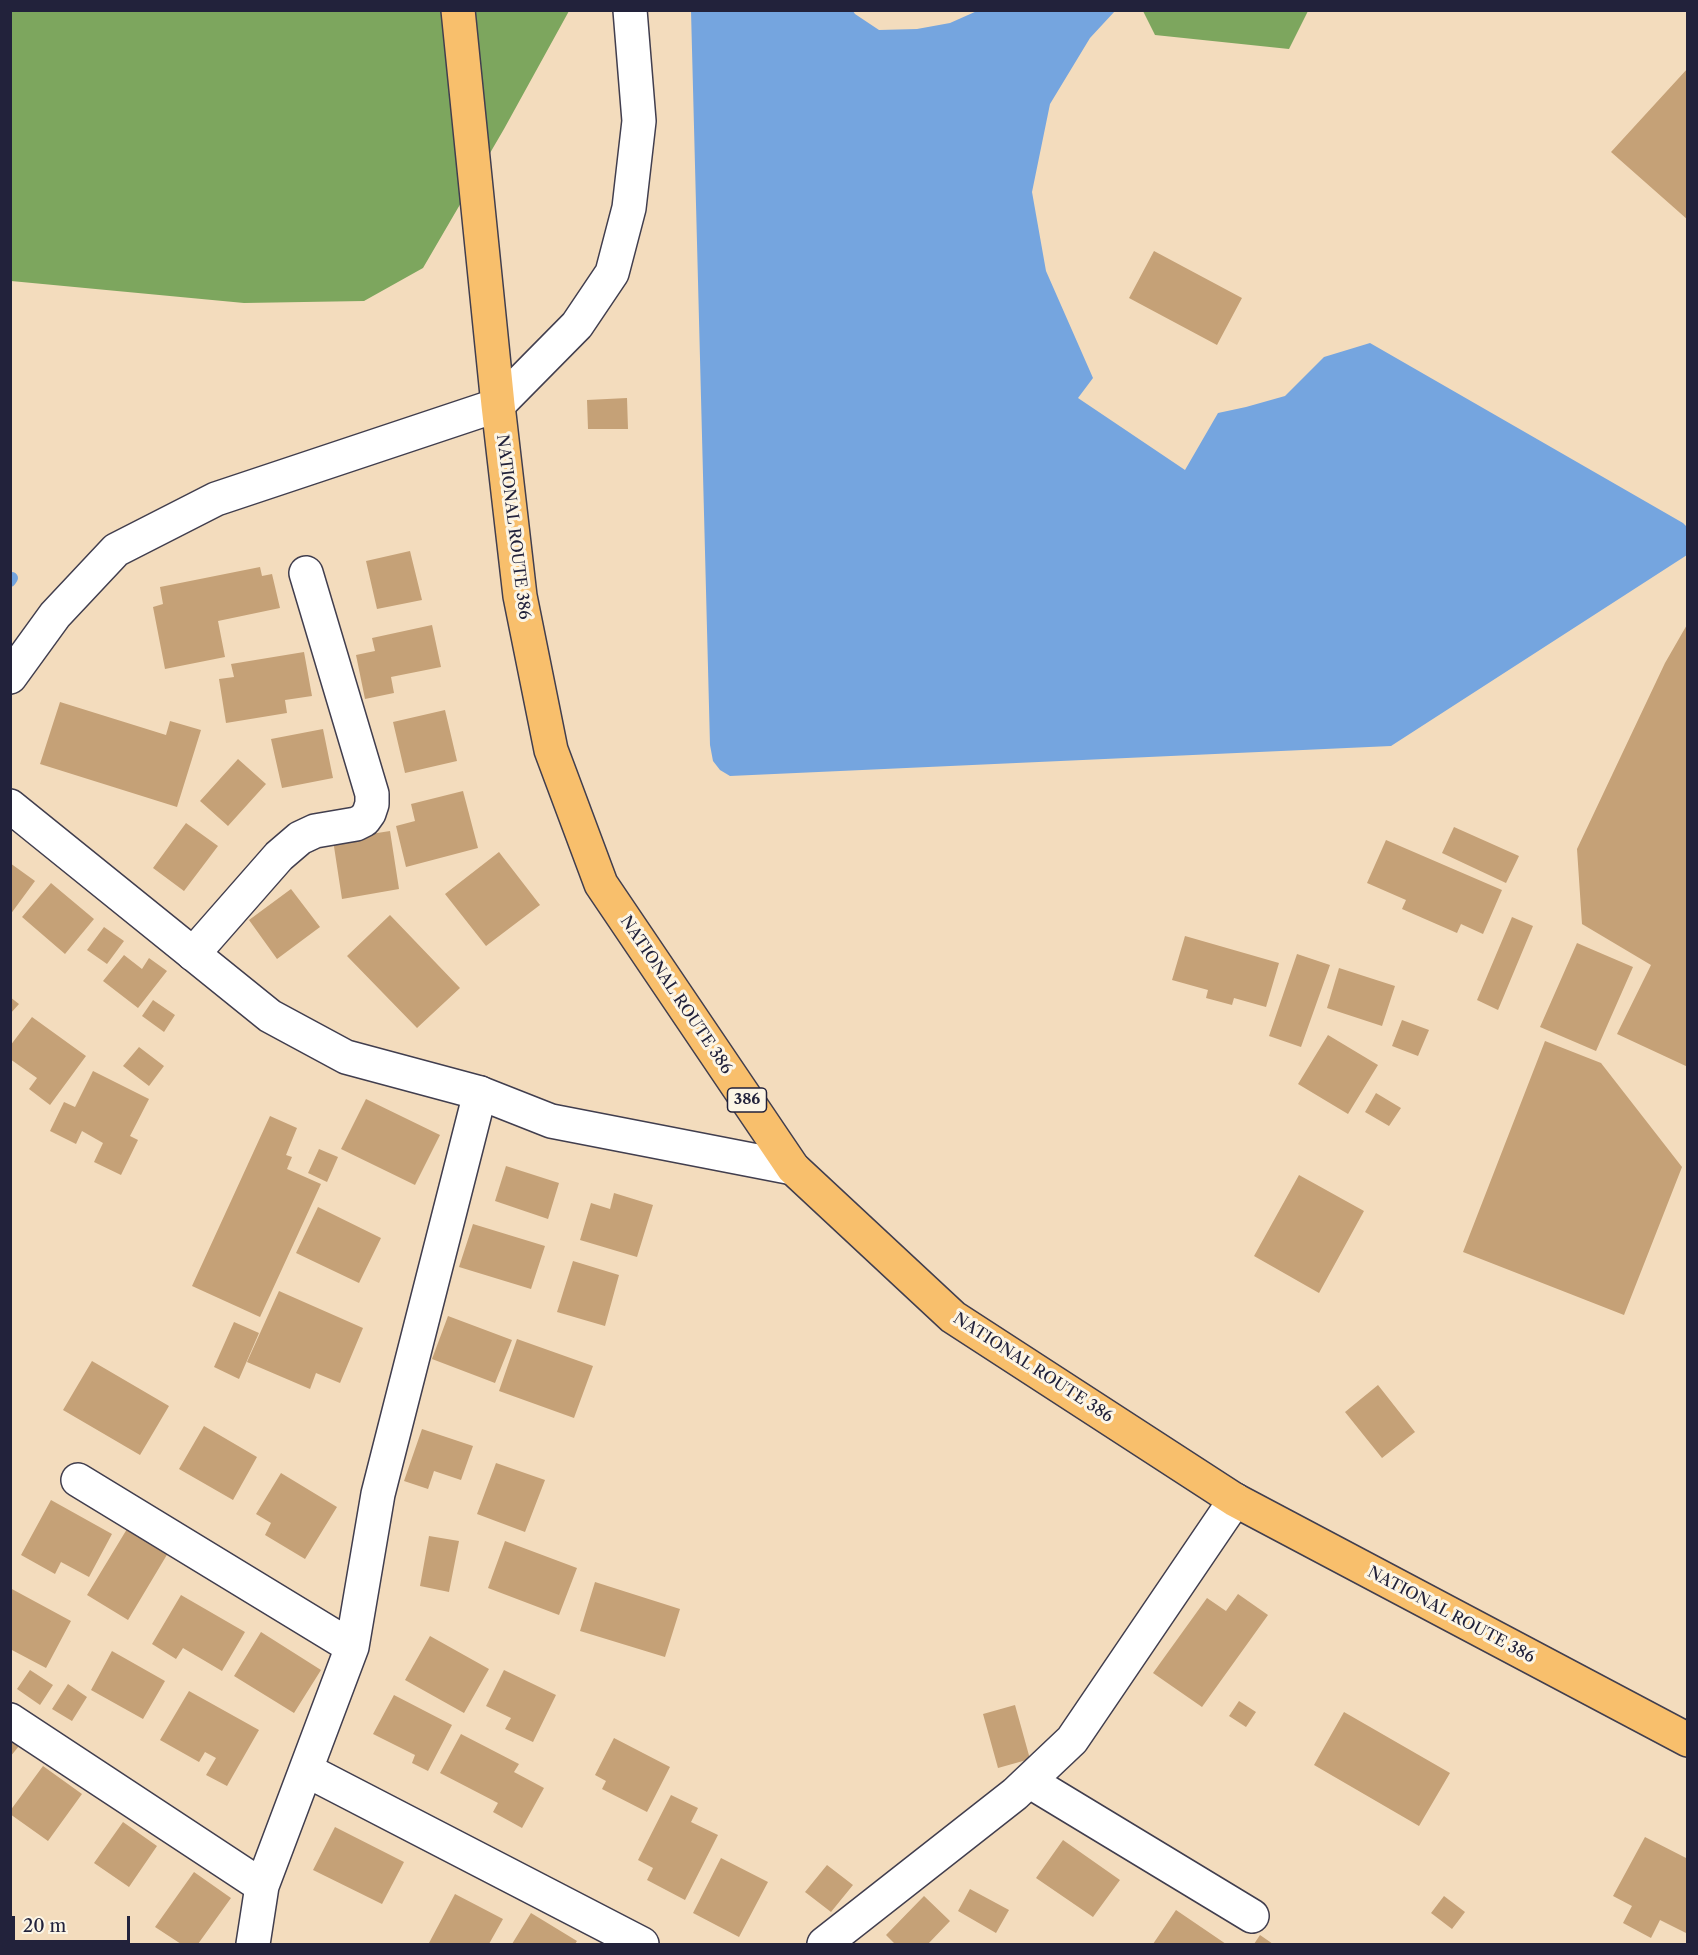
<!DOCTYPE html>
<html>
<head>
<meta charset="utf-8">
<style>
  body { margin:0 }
  #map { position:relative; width:1698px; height:1955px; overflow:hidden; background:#f3dcbd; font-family:"Libre Caslon Text",serif }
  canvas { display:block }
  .frame { position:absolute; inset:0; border:12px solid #22223b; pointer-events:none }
  .scale { position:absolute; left:12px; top:1916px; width:118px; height:27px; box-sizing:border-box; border:3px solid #22223b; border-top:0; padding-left:8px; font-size:18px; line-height:21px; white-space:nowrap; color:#22223b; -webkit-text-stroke:4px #fcf5e5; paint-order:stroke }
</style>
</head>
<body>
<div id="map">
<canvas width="1698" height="1955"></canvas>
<div class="frame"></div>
<div class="scale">20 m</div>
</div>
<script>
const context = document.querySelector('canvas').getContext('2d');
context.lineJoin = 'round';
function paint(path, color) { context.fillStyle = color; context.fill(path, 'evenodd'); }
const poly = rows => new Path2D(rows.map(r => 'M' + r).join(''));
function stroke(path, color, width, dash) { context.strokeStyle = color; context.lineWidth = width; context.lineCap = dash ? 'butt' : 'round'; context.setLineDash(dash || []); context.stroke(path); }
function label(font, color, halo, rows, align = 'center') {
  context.font = font + ' "Libre Caslon Text",serif'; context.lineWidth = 6; context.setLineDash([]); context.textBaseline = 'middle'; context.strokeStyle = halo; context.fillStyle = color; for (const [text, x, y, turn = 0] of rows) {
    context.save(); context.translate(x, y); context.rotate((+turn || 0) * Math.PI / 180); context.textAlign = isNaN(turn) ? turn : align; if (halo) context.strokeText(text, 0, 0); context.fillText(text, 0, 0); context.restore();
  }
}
paint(poly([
  [11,11,569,11,504,129,423,268,364,301,244,303,11,281],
  [1143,11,1308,11,1289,49,1155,35]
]), '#7da65e');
paint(poly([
  [691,11,853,11,855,14,879,30,917,29,950,23,977,11,1115,11,1090,38,1050,104,1032,192,1046,271,1093,378,1078,398,1185,470,1218,413,1246,407,1285,396,1324,357,1370,343,1683,523,1687,527,1687,555,1391,746,730,776,720,770,713,761,710,745]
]), '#75a5df');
stroke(poly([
  [10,581,12,578]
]), '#75a5df', 12);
paint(poly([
  [1688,68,1688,220,1611,152],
  [1154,251,1242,298,1217,345,1129,298],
  [627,398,628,429,588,429,587,400],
  [410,551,422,600,377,609,366,561],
  [260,567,262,576,272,574,280,608,218,621,225,657,165,669,153,607,163,604,160,587],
  [1688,623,1688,1067,1617,1034,1651,965,1582,924,1577,849,1665,663],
  [432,625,441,667,391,677,394,693,365,699,356,655,375,651,372,638],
  [304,652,312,696,285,700,287,713,226,723,219,679,234,677,231,664],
  [60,702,166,735,170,721,201,730,177,807,40,764],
  [445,710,457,761,405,773,393,722],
  [323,729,333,778,282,788,271,739],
  [238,759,266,784,228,826,200,801],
  [463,791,478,848,406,867,396,826,415,821,411,804],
  [186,823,218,846,184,891,153,868],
  [1454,827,1519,856,1506,883,1442,853],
  [390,831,399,889,342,899,333,840],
  [1386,840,1502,890,1483,934,1461,924,1457,933,1402,909,1406,900,1367,883],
  [499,852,540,905,486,946,445,894],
  [10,863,35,881,10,915],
  [51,883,94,919,65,954,22,917],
  [291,889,320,927,277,959,249,920],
  [390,915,460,988,417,1028,347,956],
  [1512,917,1533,926,1498,1010,1477,1000],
  [104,927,124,941,107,964,87,950],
  [1185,936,1279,963,1266,1007,1234,998,1232,1005,1206,998,1208,990,1172,980],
  [1577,943,1633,967,1596,1051,1540,1027],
  [1297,954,1330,965,1301,1047,1269,1036],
  [124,955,142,969,149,958,167,971,138,1008,103,981],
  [1339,968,1395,986,1382,1026,1327,1008],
  [10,997,19,1004,10,1014],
  [153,1000,175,1015,164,1032,142,1016],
  [32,1017,86,1056,50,1105,29,1089,37,1078,10,1059,10,1046],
  [1402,1020,1429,1030,1418,1056,1392,1046],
  [1328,1035,1378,1065,1348,1114,1298,1084],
  [1545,1041,1601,1063,1682,1167,1624,1315,1463,1252],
  [139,1047,164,1066,149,1086,123,1066],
  [93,1071,149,1099,130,1136,138,1140,121,1175,94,1162,103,1143,82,1131,76,1144,50,1131,64,1102,75,1107],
  [1376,1093,1401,1108,1389,1126,1365,1112],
  [366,1099,440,1135,415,1185,341,1149],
  [270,1116,297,1128,286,1155,292,1157,287,1169,321,1184,260,1317,192,1286],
  [319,1149,338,1157,327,1182,308,1173],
  [506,1166,559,1183,548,1219,495,1201],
  [1299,1175,1364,1211,1319,1293,1254,1256],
  [614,1193,653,1205,637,1257,580,1240,591,1203,610,1209],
  [318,1207,381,1238,359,1283,296,1253],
  [473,1224,545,1246,531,1289,459,1267],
  [573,1261,619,1275,605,1326,557,1312],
  [279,1291,363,1328,340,1383,316,1373,310,1389,247,1362],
  [448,1316,512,1340,495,1383,432,1359],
  [234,1322,259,1333,239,1379,214,1367],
  [517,1339,593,1366,574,1418,499,1391],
  [92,1361,169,1406,140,1455,63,1410],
  [1378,1385,1415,1432,1382,1458,1345,1412],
  [204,1426,257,1457,233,1500,179,1469],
  [422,1429,473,1446,461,1480,434,1471,428,1489,404,1481],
  [496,1463,545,1480,525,1532,477,1514],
  [281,1473,337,1507,305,1559,265,1535,271,1523,256,1514],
  [51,1500,112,1534,89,1577,61,1562,55,1574,21,1555],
  [127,1529,168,1553,128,1620,87,1595],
  [429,1536,459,1541,449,1592,420,1586],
  [505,1541,577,1568,559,1615,488,1588],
  [595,1582,680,1609,665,1657,580,1631],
  [10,1588,71,1621,46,1668,10,1649],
  [1238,1594,1268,1615,1202,1707,1153,1673,1207,1598,1226,1611],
  [181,1595,245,1632,222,1671,183,1648,176,1659,152,1644],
  [261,1632,321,1670,294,1713,234,1676],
  [430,1636,489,1669,464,1713,405,1680],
  [112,1651,165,1681,143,1719,91,1690],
  [30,1670,53,1685,40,1705,17,1689],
  [504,1670,556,1695,533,1742,505,1729,511,1718,486,1706],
  [68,1684,87,1697,72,1721,52,1709],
  [189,1691,259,1730,227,1786,206,1775,216,1758,205,1752,199,1762,160,1740],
  [394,1695,452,1725,428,1771,412,1763,415,1755,373,1734],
  [1239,1701,1256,1712,1246,1727,1229,1716],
  [1015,1705,1030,1759,998,1768,983,1714],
  [1344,1712,1450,1773,1419,1826,1314,1765],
  [461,1734,519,1764,514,1772,544,1788,522,1828,493,1812,498,1803,440,1773],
  [614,1738,670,1767,647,1812,602,1789,606,1781,595,1775],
  [10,1740,19,1746,10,1757],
  [43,1766,82,1794,48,1841,10,1814,10,1811],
  [671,1795,698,1808,691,1822,718,1835,685,1900,647,1880,653,1868,638,1860],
  [123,1822,157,1846,129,1887,94,1863],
  [335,1827,404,1862,382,1904,313,1870],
  [1645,1837,1688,1859,1688,1934,1660,1920,1651,1938,1623,1923,1632,1906,1613,1896],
  [1063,1840,1120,1880,1093,1917,1036,1878],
  [721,1858,768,1882,739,1937,693,1913],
  [827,1865,853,1885,831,1912,805,1892],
  [194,1872,231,1898,198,1944,181,1944,155,1927],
  [970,1889,1009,1910,996,1933,958,1911],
  [455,1894,503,1919,489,1944,429,1943],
  [924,1896,950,1921,928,1944,895,1944,886,1935],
  [1444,1896,1465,1912,1452,1929,1431,1913],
  [1176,1910,1226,1944,1153,1944],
  [531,1913,577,1941,575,1944,512,1944],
  [1260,1935,1273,1944,1254,1944]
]), '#c5a177');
const minor = poly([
  [10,677,55,615,116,550,216,499,498,405,577,325,612,273,629,208,639,121,630,10],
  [193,954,279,856,300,838,315,831,356,824,364,820,369,813,372,804,372,794,306,573],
  [78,1480,352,1647],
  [10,1720,262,1886],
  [306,1770,642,1944],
  [1029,1781,1252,1916],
  [253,1944,262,1886,352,1647,378,1494,480,1093],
  [824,1944,1015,1794,1072,1740,1235,1500]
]);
const tertiary = poly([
  [10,806,270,1016,346,1057,480,1093,551,1121,793,1168]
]);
const trunk = poly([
  [458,10,498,405,520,596,551,750,601,884,793,1168,953,1317,1235,1500,1688,1740]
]);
stroke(minor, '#413e4e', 36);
stroke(tertiary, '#413e4e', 36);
stroke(trunk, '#413e4e', 36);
stroke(minor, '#fff', 33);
stroke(tertiary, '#fff', 33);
stroke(trunk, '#f8bf6c', 33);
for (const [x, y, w] of [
  [747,1100,39]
]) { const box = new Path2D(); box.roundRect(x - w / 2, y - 12, w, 24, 4.5); context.fillStyle = '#fcf5e5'; context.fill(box); stroke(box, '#22223b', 1.5); }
label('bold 15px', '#22223b', null, [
  ["386",747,1100]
]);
label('16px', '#22223b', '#fcf5e5', [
  ["NATIONAL ROUTE 386",513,527,83],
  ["NATIONAL ROUTE 386",676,995,56],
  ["NATIONAL ROUTE 386",1033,1368,33],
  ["NATIONAL ROUTE 386",1451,1615,28]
]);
</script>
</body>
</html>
